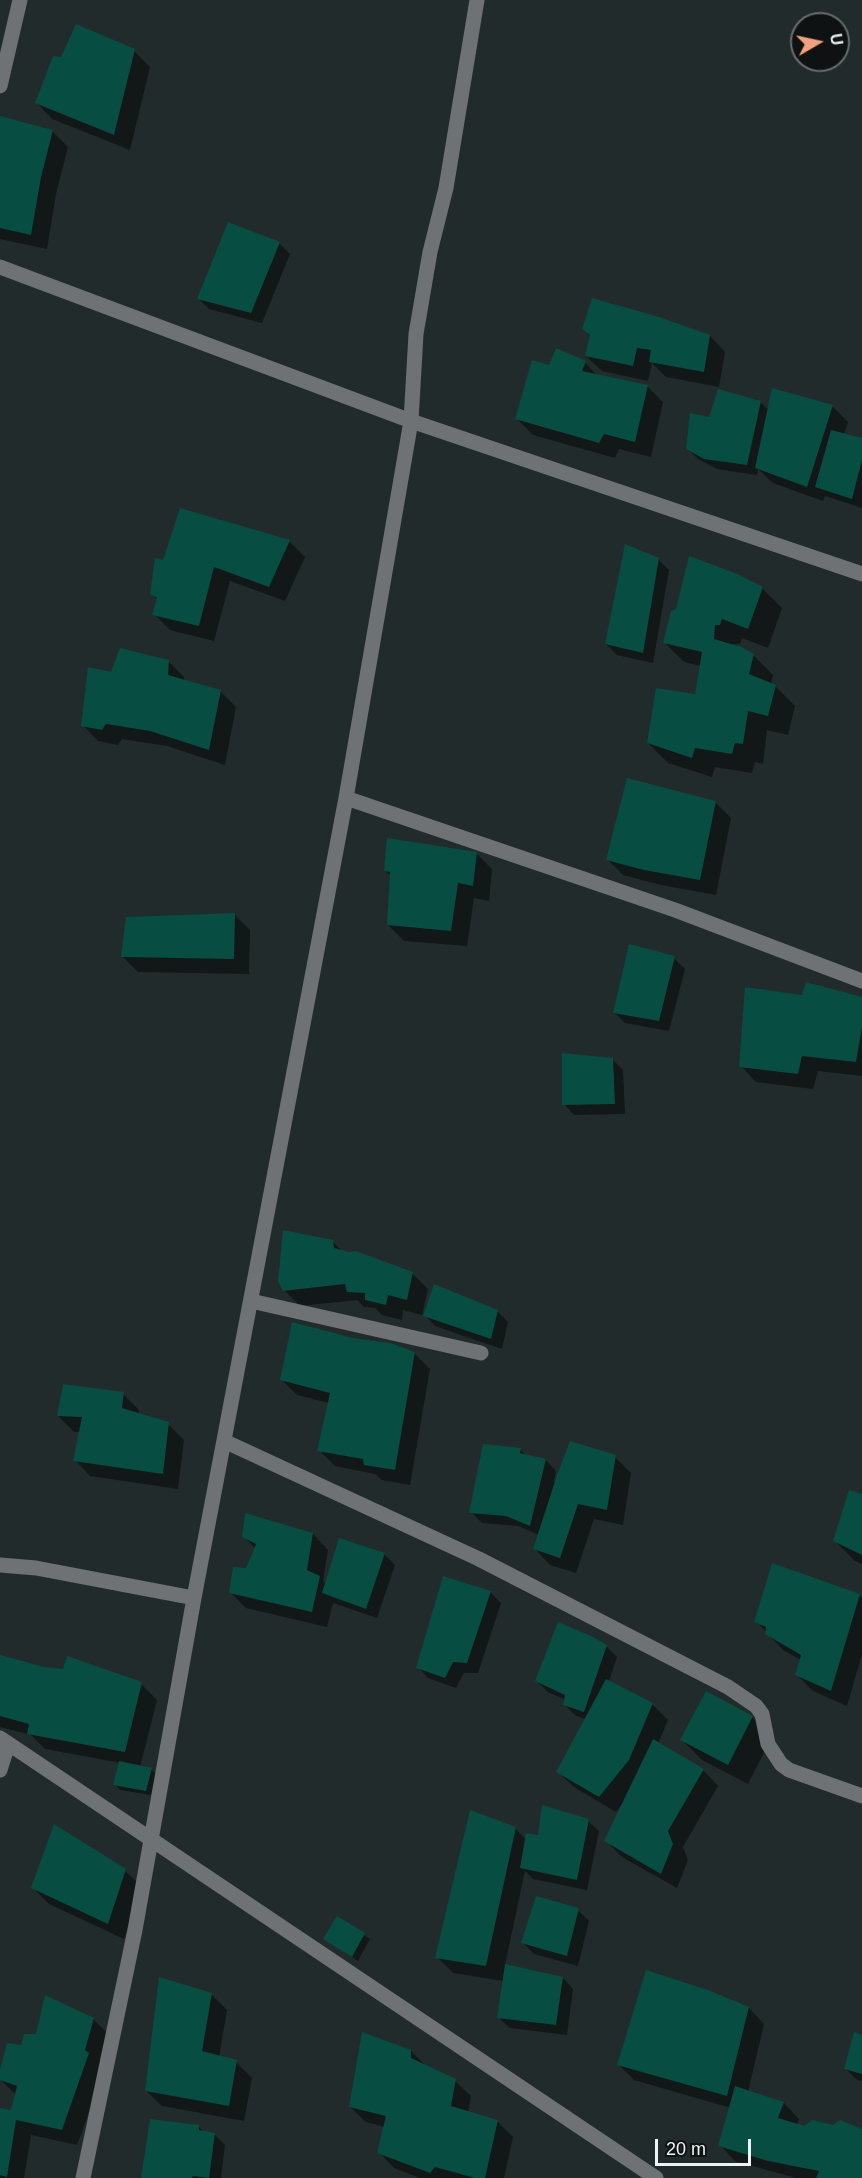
<!DOCTYPE html>
<html>
<head>
<meta charset="utf-8">
<style>
  body { margin:0 }
  #map { position:relative; width:862px; height:2178px; overflow:hidden; background:#222b2c; font-family:Helvetica,sans-serif }
  canvas { display:block }
  .north { position:absolute; left:790px; top:12px; width:60px; height:60px; box-sizing:border-box; background:#0f1213; border:2px solid #686c6d; border-radius:50%; rotate:81deg; font-size:16px; font-weight:700; line-height:24px; text-align:center; color:#eef4f5 }
  .north::after { content:''; display:block; margin:auto; width:21px; height:27px; background:#f1a17d; clip-path:polygon(50% 0,100% 100%,50% 72%,0 100%) }
  .scale { position:absolute; left:655px; top:2139px; width:96px; height:27px; box-sizing:border-box; border:3px solid #eef4f5; border-top:0; padding-left:8px; font-size:18px; line-height:21px; white-space:nowrap; color:#eef4f5; -webkit-text-stroke:4px #0f1213; paint-order:stroke }
</style>
</head>
<body>
<div id="map">
<canvas width="862" height="2178"></canvas>
<div class="north">U</div>
<div class="scale">20 m</div>
</div>
<script>
const context = document.querySelector('canvas').getContext('2d');
context.lineJoin = 'round';
function paint(path, color) { context.fillStyle = color; context.fill(path, 'evenodd'); }
const poly = rows => new Path2D(rows.map(r => 'M' + r).join(''));
function stroke(path, color, width, dash) { context.strokeStyle = color; context.lineWidth = width; context.lineCap = dash ? 'butt' : 'round'; context.setLineDash(dash || []); context.stroke(path); }
paint(poly([
  [134,51,150,67,130,150,52,119,37,103,62,58],
  [0,118,52,131,68,147,56,194,47,249,0,239],
  [279,243,290,254,262,323,209,309,199,299],
  [583,329,710,336,725,352,719,387,666,377,652,363,648,381,602,371,586,356,591,336],
  [585,363,598,376,647,386,663,402,651,457,619,449,615,458,533,435,517,419,550,367],
  [773,390,833,407,848,422,844,435,862,439,862,508,825,496,823,501,773,483,758,469,757,475,717,469,698,459,687,448,710,419,760,402,769,410],
  [289,541,305,557,285,601,230,581,214,641,170,630,154,614,158,600,151,594,164,562],
  [658,559,669,570,653,663,617,655,606,644],
  [762,588,782,608,768,648,742,638,740,644,728,644,753,655,773,675,771,684,775,686,795,706,788,735,767,730,763,764,755,762,752,773,715,767,712,777,668,763,648,743,696,695,701,666,684,662,664,642],
  [168,661,184,677,184,681,220,691,236,707,225,765,167,746,122,739,118,745,98,741,83,725,112,674],
  [715,802,731,818,716,895,661,885,623,875,607,859],
  [476,853,492,869,489,901,474,898,467,946,404,941,388,925,391,876,385,871],
  [234,914,250,930,249,974,138,972,122,956],
  [674,958,685,969,669,1031,625,1023,614,1012],
  [803,996,862,998,862,1076,818,1071,813,1089,756,1082,741,1066],
  [612,1059,623,1070,625,1114,574,1115,564,1104],
  [332,1241,343,1252,412,1273,428,1289,422,1315,403,1310,402,1320,382,1315,375,1308,364,1307,357,1300,300,1306,284,1290],
  [497,1311,508,1322,502,1349,435,1326,425,1315],
  [414,1353,430,1369,410,1485,382,1480,375,1474,335,1466,319,1450,329,1403,297,1395,281,1379],
  [123,1394,139,1410,139,1414,168,1424,184,1440,178,1489,90,1476,75,1460,81,1432,74,1432,58,1416],
  [521,1450,527,1456,546,1460,556,1471,554,1481,556,1481,615,1457,631,1473,623,1525,594,1519,576,1573,550,1565,535,1549,539,1535,518,1526,482,1523,471,1512],
  [862,1496,862,1564,855,1561,835,1541],
  [313,1534,328,1550,323,1581,326,1584,384,1554,395,1565,377,1618,333,1603,327,1627,246,1608,230,1592,247,1570,256,1549,244,1537],
  [490,1592,501,1603,478,1673,464,1673,456,1688,428,1678,418,1667],
  [859,1595,862,1598,862,1654,847,1706,813,1691,797,1675,801,1660,783,1650,756,1621],
  [606,1646,617,1657,609,1681,652,1704,668,1720,658,1744,703,1770,718,1786,683,1847,688,1860,677,1888,622,1857,606,1841,623,1803,616,1812,574,1787,558,1772,586,1719,576,1716,565,1705,566,1700,548,1692,537,1681],
  [0,1657,44,1668,141,1684,157,1700,140,1767,151,1769,156,1774,151,1795,120,1790,115,1784,121,1763,45,1749,31,1735,0,1727],
  [752,1717,772,1737,748,1784,702,1760,682,1740],
  [588,1821,599,1831,587,1890,533,1879,525,1871,505,1965,563,1978,573,1989,567,2035,510,2028,499,2018,504,1981,453,1973,437,1957,515,1828,526,1840],
  [125,1871,141,1886,124,1939,49,1904,33,1888],
  [578,1910,589,1921,578,1966,534,1954,523,1943],
  [338,1918,370,1939,358,1961,325,1939],
  [211,1994,227,2010,219,2057,236,2062,252,2078,244,2121,162,2106,146,2091],
  [749,2008,764,2024,748,2092,784,2103,799,2119,797,2125,804,2127,862,2131,862,2178,796,2178,735,2161,720,2145,731,2108,634,2080,618,2064],
  [93,2019,109,2035,104,2070,77,2145,31,2135,24,2178,0,2178,0,2109,12,2112,16,2095,0,2079,0,2076,23,2046,37,2035],
  [862,2037,862,2081,856,2079,845,2068],
  [411,2051,427,2067,455,2081,471,2096,468,2113,497,2121,513,2137,504,2178,420,2178,394,2168,379,2152,385,2127,366,2122,350,2107],
  [199,2127,205,2133,214,2134,225,2145,221,2178,143,2178]
]), '#0007');
paint(poly([
  [76,24,135,49,114,135,35,103,53,56,61,57],
  [0,116,53,130,41,177,31,235,0,228],
  [228,222,280,242,251,313,197,299],
  [592,298,656,316,710,335,704,372,649,362,651,350,637,348,633,366,585,356,590,335,582,329],
  [556,348,586,361,582,371,648,385,635,442,604,434,599,443,515,419,532,360,549,365],
  [772,388,833,405,807,487,755,468],
  [718,389,761,401,747,465,704,459,686,449,690,413,709,417],
  [831,430,862,438,862,460,852,499,815,487],
  [180,508,290,540,269,587,214,567,199,626,152,615,157,598,150,594,155,558,163,560],
  [625,544,659,558,643,653,605,644],
  [689,556,735,573,763,587,748,629,722,619,720,625,715,625,714,639,741,647,754,654,749,674,776,685,768,716,748,711,743,744,735,743,732,754,695,748,692,758,647,743,656,688,695,694,702,652,663,643,671,611,676,609],
  [120,648,169,660,168,675,221,690,209,750,150,731,106,724,102,730,81,726,88,667,111,672],
  [627,778,716,801,700,880,644,870,606,860],
  [387,838,477,852,473,886,458,883,451,931,387,925,390,872,384,871],
  [235,913,234,959,121,957,126,917],
  [629,944,675,956,659,1021,613,1013],
  [806,982,862,997,862,1027,856,1062,802,1056,798,1074,739,1067,745,987,802,995],
  [562,1053,613,1058,615,1104,562,1105],
  [283,1230,333,1240,334,1248,349,1252,356,1251,413,1272,407,1300,388,1295,386,1305,365,1300,365,1293,347,1292,345,1284,283,1291,278,1281],
  [434,1284,498,1310,491,1339,423,1316],
  [292,1322,353,1338,390,1343,415,1352,395,1470,364,1465,363,1459,317,1451,330,1393,280,1380],
  [63,1384,124,1392,122,1408,169,1422,163,1474,73,1461,82,1417,57,1416],
  [570,1441,616,1455,607,1510,578,1504,560,1558,533,1549,557,1475],
  [483,1444,521,1448,520,1453,546,1459,530,1526,506,1516,469,1513],
  [849,1490,862,1494,862,1555,833,1541],
  [245,1513,313,1533,307,1570,320,1576,312,1612,229,1593,233,1567,246,1568,256,1544,242,1537],
  [339,1538,385,1553,366,1609,322,1593],
  [772,1563,860,1594,831,1691,795,1675,801,1655,765,1634,766,1627,754,1622],
  [443,1576,491,1591,467,1663,453,1662,445,1678,416,1668],
  [558,1622,589,1635,607,1645,584,1712,563,1705,565,1695,535,1681],
  [0,1655,44,1667,63,1669,67,1656,142,1682,125,1752,27,1734,29,1724,0,1716],
  [606,1679,653,1703,629,1760,599,1797,556,1772],
  [706,1691,753,1716,728,1765,680,1740],
  [653,1739,704,1769,668,1831,673,1844,661,1874,604,1841],
  [119,1761,152,1768,146,1791,113,1785],
  [542,1805,589,1819,577,1880,520,1868,526,1833,538,1835],
  [470,1810,516,1827,486,1966,435,1958],
  [54,1824,126,1869,108,1924,31,1888],
  [536,1896,579,1908,567,1956,521,1943],
  [337,1916,365,1933,352,1957,323,1939],
  [505,1964,563,1977,556,2025,497,2018],
  [646,1970,708,1990,749,2007,727,2096,617,2065],
  [159,1977,212,1993,202,2051,237,2060,229,2106,145,2091],
  [45,1995,94,2018,85,2050,89,2053,62,2130,16,2120,7,2177,0,2175,0,2108,11,2110,17,2086,0,2080,0,2070,7,2043,21,2045,24,2034,36,2034],
  [362,2032,411,2050,411,2058,456,2079,451,2106,498,2120,485,2178,475,2178,435,2167,430,2173,377,2153,386,2116,349,2107],
  [854,2032,862,2035,862,2074,844,2069],
  [735,2086,784,2102,778,2118,804,2126,812,2120,833,2125,840,2120,862,2129,862,2178,816,2178,819,2171,768,2161,718,2146],
  [150,2119,199,2125,199,2130,215,2133,209,2178,193,2176,192,2178,141,2178]
]), '#074d42');
stroke(poly([
  [0,86,20,0],
  [0,267,411,421,862,574],
  [346,798,675,910,862,981],
  [251,1301,481,1353],
  [224,1441,479,1559,728,1687,756,1706,762,1714,768,1744,781,1764,789,1770,862,1796],
  [0,1565,36,1568,194,1598],
  [0,1738,656,2178],
  [0,1770,8,1744],
  [83,2178,135,1930,194,1598,346,798,411,421,416,334,430,252,446,188,477,0]
]), '#6f7274', 15);
</script>
</body>
</html>
